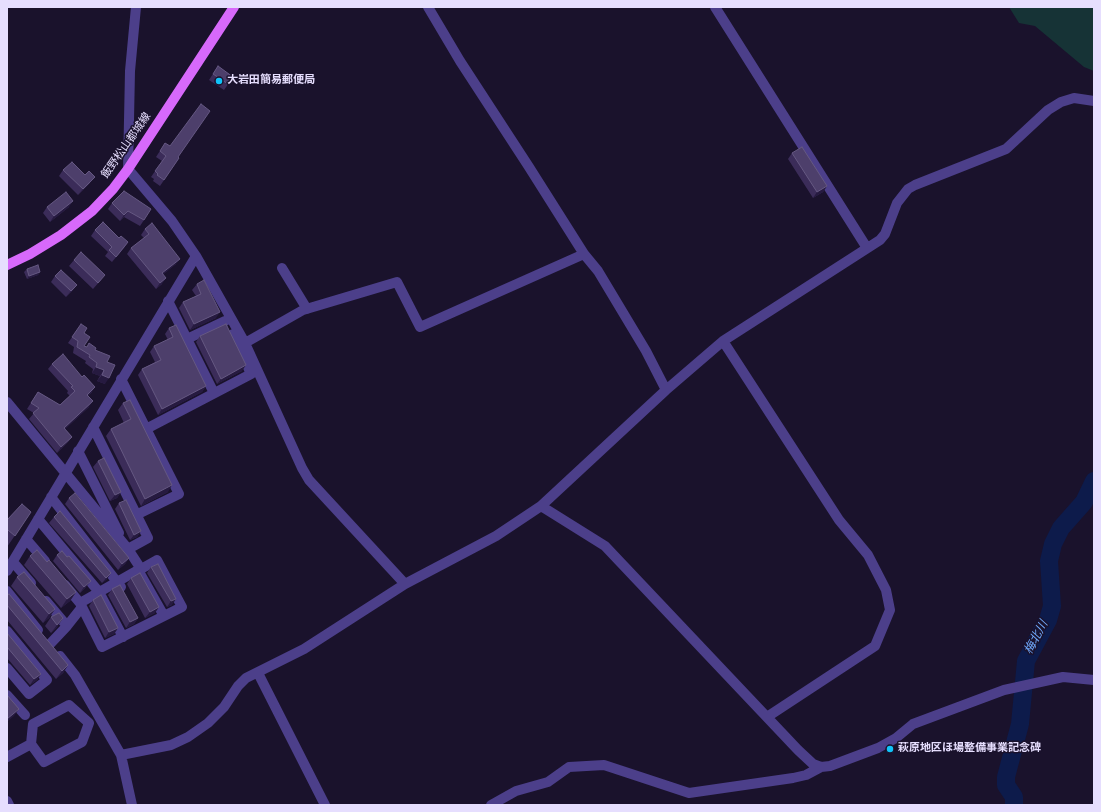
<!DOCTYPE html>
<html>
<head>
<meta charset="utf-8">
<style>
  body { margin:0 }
  #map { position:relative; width:1101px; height:812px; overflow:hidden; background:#1a122c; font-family:Overpass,sans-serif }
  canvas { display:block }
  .frame { position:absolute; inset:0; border:8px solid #e6defe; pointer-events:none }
</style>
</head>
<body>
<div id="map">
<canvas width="1101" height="812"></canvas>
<div class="frame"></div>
</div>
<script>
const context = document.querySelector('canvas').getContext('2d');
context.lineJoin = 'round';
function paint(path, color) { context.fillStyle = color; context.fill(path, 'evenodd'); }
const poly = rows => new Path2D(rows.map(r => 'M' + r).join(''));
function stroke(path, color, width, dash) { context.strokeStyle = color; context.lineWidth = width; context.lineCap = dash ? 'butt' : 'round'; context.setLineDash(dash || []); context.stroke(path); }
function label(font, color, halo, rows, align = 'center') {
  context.font = font + ' Overpass,"Noto Sans JP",sans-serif'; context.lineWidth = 3; context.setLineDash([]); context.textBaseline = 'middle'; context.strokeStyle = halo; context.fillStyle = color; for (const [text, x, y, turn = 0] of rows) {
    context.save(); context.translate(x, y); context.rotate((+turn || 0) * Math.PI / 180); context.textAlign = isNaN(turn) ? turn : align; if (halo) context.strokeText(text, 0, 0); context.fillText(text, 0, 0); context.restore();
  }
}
paint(poly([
  [1009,7,1094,7,1094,71,1084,67,1035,26,1019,23]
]), '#163336');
stroke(poly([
  [1014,805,1014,797,1006,785,1006,777,1020,724,1026,661,1048,620,1052,606,1049,561,1053,544,1061,528,1084,502,1094,481]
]), '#0d1b4b', 18);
stroke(poly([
  [136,7,130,71,128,169,172,221,196,256,245,343,302,468,309,480,405,584],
  [428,7,460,61,529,167,584,254,598,271,646,351,666,390],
  [715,7,867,248],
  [282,268,307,309],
  [168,301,214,393],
  [187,339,225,321],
  [723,341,839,520,868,555,886,590,890,610,875,646,767,717],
  [245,343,303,310,397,282,420,327,584,254],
  [121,379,179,494,136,515],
  [7,402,128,549],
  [146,429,251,374,233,334],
  [78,451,119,533],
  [51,497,121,587],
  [541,506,605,546,798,750,813,764,821,767,830,766,878,748,896,738,913,724,1004,690,1063,677,1094,680],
  [38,519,99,592,123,637],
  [26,539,45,561],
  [13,562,31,583],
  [138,570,164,616],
  [7,571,196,256],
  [65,585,80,603,138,570,141,569,128,549,148,538,93,427],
  [7,591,38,630],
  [46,601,67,626,50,644],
  [80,603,102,647,182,607,157,560,141,569],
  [67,626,82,607],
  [7,631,47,680,29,694,7,668],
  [60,656,75,675,121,755,132,805],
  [258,673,325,805],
  [7,695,25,715],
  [69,705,89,723,82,742,44,762,31,744,33,724,69,705],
  [121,755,171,745,188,737,208,723,224,707,238,686,246,678,304,649,405,584,496,536,541,506,666,390,723,341,880,240,885,234,897,203,908,189,915,185,1006,149,1048,110,1061,102,1074,98,1094,101],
  [7,757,31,744],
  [7,801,9,805],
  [491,805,516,791,548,782,569,767,604,765,689,793,793,778,806,775,821,767]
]), '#4c3f8a', 10);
stroke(poly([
  [7,265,30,254,61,235,92,211,113,189,128,169,234,7]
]), '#d769fb', 10);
paint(poly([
  [218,66,233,77,224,90,209,80],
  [165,143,179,158,160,186,153,181,154,179,151,177,162,161,156,157],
  [792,153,827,186,823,192,813,198,788,159],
  [63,170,90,183,78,195,59,176],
  [124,191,144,220,140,226,124,217,120,221,108,209,112,203],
  [47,207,69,207,50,222,43,213],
  [145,229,176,264,163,274,162,284,156,289,127,254,131,248,144,238,141,235],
  [95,230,128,242,124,248,112,262,105,256,108,252,91,236],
  [74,260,101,280,93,289,69,266],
  [27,269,40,272,38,275,27,279,24,272],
  [55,276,77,285,72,291,66,297,51,282],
  [197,284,216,318,190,330,179,308,183,302,196,296,192,290],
  [81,324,84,333,84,346,95,350,107,362,105,384,97,381,100,376,92,373,93,369,85,363,86,361,73,353,74,347,68,343],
  [169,328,206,386,202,392,158,415,138,375,142,369,155,362,150,352,154,346,168,340,165,334],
  [200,336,242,371,217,384,196,342],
  [52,364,92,392,88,396,89,407,65,429,72,437,68,442,57,453,29,419,34,413,27,409,38,392,60,405,70,396,67,393,68,391,48,369],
  [123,403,168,492,141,506,106,436,111,429,124,423,118,410],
  [98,461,121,492,117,498,110,501,93,467],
  [69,498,129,558,125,564,118,570,65,504],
  [119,503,141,531,137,537,130,540,115,509],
  [60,511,107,579,102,583,49,523,54,517],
  [31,512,7,547,7,520],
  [57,555,86,587,80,593,53,561],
  [30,556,47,562,76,592,70,601,61,608,24,565],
  [158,564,172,605,167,607,147,573,151,567],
  [17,577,55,609,49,618,43,623,11,586],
  [131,578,155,613,145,618,127,584],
  [112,589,138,618,134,624,126,628,108,595],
  [7,596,68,665,63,673,56,679,7,620],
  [93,600,118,628,114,634,105,638,89,606],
  [51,617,63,618,57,627,51,633,45,626],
  [7,633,41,674,37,680,30,685,7,658]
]), '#3b2c59');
paint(poly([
  [95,177,90,183,78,195,83,189],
  [827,186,823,192,813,198,817,192],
  [73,201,69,207,50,222,54,216],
  [128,211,124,217,120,221,124,215],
  [128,242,124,248,112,262],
  [180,259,176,264,158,279,162,273],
  [40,272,38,275,27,279,29,276],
  [166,278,162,284,156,289,160,283],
  [77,285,72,291,66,297,71,291],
  [220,312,216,318,190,330,194,324],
  [246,365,242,371,217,384,221,379],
  [96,367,104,370,100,376,92,373],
  [102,375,109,378,105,384,97,381],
  [206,386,202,392,158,415,162,409],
  [95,387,92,392,83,401,87,395],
  [93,401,89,407,60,434,64,428],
  [72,437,68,442,57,453,61,447],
  [172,485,168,492,141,506,145,499],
  [121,492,117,498,110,501,115,495],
  [141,531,137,537,130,540,134,535],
  [129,558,125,564,118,570,122,564],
  [111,573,107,579,102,583,106,578],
  [91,581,86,587,80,593,84,587],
  [76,592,70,601,61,608,67,599],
  [176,599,172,605,167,607,171,601],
  [159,607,155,613,145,618,150,612],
  [55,609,49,618,43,623,49,614],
  [63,618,57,627,51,633,57,625],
  [138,618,134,624,126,628,130,622],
  [118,628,114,634,105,638,109,632],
  [68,665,63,673,56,679,62,671],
  [41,674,37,680,30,685,34,679],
  [19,709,14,716,7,722,7,719]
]), '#261a40');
const building = poly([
  [218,66,233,77,228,84,213,74,218,66],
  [201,104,210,111,178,157,179,158,164,180,157,175,158,174,155,171,166,156,160,151,165,143,170,146,201,104],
  [802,147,827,186,817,192,792,153,802,147],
  [72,162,85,175,89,171,95,177,83,189,63,170,72,162],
  [124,191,151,209,144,220,128,211,124,215,112,203,124,191],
  [66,192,73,201,54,216,47,207,66,192],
  [103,222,119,238,121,236,128,242,116,257,109,250,112,247,95,230,103,222],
  [152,223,180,259,162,273,166,278,160,283,131,248,149,234,145,229,152,223],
  [81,252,105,275,98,283,74,260,81,252],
  [38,265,40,272,29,276,27,269,38,265],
  [61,270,77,285,71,291,55,276,61,270],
  [204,280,220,312,194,324,183,302,201,294,197,284,204,280],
  [81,324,87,328,84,333,90,337,84,346,87,347,89,343,96,348,95,350,110,356,107,362,115,365,109,378,102,375,104,370,96,367,97,363,89,357,90,355,77,347,78,341,72,337,81,324],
  [226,324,246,365,221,379,200,336,226,324],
  [176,325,206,386,162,409,142,369,161,360,154,346,173,337,169,328,176,325],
  [63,354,82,377,84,375,95,387,87,395,93,401,64,428,72,437,61,447,33,413,39,408,31,403,38,392,60,405,75,391,71,387,73,386,52,364,63,354],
  [130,400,172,485,145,499,111,429,131,419,123,403,130,400],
  [104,458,121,492,115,495,98,461,104,458],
  [75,493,129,558,122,564,69,498,75,493],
  [126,500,141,531,134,535,119,503,126,500],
  [22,504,31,512,15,536,8,530,7,533,7,520,22,504],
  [60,511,111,573,106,578,54,517,60,511],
  [37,550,47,562,49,560,76,592,67,599,30,556,37,550],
  [62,551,67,557,69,556,91,581,84,587,57,555,62,551],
  [158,564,176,599,171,601,151,567,158,564],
  [24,572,55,609,49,614,17,577,24,572],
  [140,573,159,607,150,612,131,578,140,573],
  [120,585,138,618,130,622,112,589,120,585],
  [9,594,68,665,62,671,7,605,7,596,9,594],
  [101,595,118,628,109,632,93,600,101,595],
  [59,613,63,618,57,625,51,617,59,613],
  [7,633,41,674,34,679,7,647,7,633],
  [7,695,19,709,7,719,7,695]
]);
paint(building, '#4d3f6b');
stroke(building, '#655882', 1);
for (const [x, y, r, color] of [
  [219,81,4,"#10c3f9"],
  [890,749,4,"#10c3f9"]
]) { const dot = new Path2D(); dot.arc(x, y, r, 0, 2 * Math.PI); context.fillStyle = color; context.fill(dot); stroke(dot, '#1a122c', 1.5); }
label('bold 11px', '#e6defe', '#1a122c', [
  ["大岩田簡易郵便局",227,81],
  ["萩原地区ほ場整備事業記念碑",898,749]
], 'left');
label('11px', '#e6defe', '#1a122c', [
  ["飯野松山都城線",127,146,-55]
]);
label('italic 12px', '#6fa8fb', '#1a122c', [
  ["梅北川",1037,638,-62]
]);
</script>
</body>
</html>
